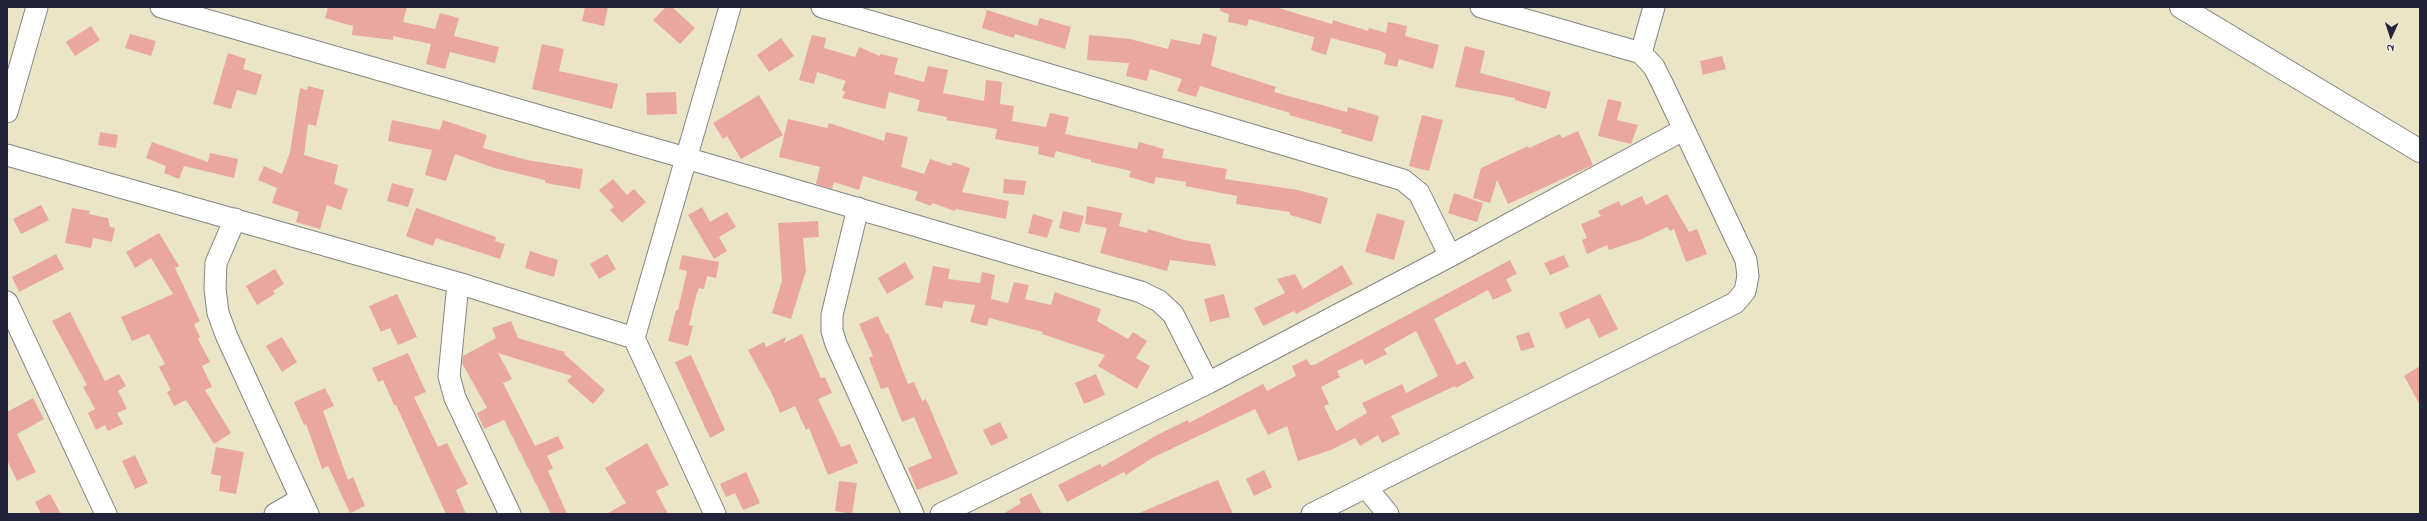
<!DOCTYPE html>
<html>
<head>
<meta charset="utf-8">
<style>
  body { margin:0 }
  #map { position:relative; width:2427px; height:521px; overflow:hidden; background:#ebe5c8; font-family:"Indie Flower",sans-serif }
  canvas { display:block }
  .frame { position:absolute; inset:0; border:8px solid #22223b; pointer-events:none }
  .north { position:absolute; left:2371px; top:16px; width:40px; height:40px; -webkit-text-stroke:3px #f7f3e8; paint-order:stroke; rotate:183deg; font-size:11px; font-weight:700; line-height:16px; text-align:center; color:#22223b }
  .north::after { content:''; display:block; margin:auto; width:14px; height:18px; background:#22223b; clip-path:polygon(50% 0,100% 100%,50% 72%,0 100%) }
</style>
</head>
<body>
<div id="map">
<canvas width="2427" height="521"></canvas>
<div class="frame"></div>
<div class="north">N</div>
</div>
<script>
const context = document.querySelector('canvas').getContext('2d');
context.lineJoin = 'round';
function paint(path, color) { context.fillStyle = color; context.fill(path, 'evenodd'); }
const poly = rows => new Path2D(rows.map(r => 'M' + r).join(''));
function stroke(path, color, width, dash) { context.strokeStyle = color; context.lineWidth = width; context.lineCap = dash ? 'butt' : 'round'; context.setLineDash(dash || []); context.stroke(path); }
paint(poly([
  [328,7,407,7,403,22,435,29,440,13,459,18,454,36,499,47,495,63,450,52,445,69,426,64,431,44,393,36,393,40,352,35,353,26,325,18],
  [585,7,608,7,604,26,582,21],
  [666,7,672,7,695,28,680,44,653,20],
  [1220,7,1275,7,1332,24,1333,20,1368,31,1369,28,1386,33,1388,22,1407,26,1405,36,1439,45,1433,69,1399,59,1397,67,1384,64,1386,54,1381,51,1331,38,1326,55,1311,50,1314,37,1249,19,1247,26,1228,22,1229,14,1220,11],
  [987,10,1037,26,1040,18,1071,27,1065,49,1015,34,1014,38,982,28],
  [91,26,100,40,75,56,66,42],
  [1203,33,1217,37,1211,66,1276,87,1274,92,1347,112,1348,107,1379,116,1372,142,1341,133,1342,130,1289,115,1290,113,1200,86,1196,97,1177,91,1182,79,1150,69,1147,81,1126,76,1129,63,1087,60,1089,35,1130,39,1168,49,1171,39,1200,45],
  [130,34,156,41,151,56,125,48],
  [812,35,826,38,824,48,855,57,859,47,880,56,880,54,898,58,894,74,924,82,928,66,948,70,943,93,984,101,986,80,1002,82,1000,104,1014,106,1012,121,1046,127,1050,113,1069,117,1065,134,1137,149,1139,142,1164,149,1162,158,1227,169,1225,179,1298,190,1328,198,1321,224,1290,215,1290,212,1236,204,1237,196,1185,186,1186,182,1156,177,1154,184,1129,177,1131,171,1091,162,1091,160,1056,151,1054,158,1038,154,1039,147,995,139,997,129,946,120,947,117,917,111,920,100,889,92,885,109,842,98,845,92,842,90,846,81,817,72,814,84,799,80],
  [781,38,794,56,769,72,757,55],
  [542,44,564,49,559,71,618,84,612,109,532,89],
  [1465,46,1485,51,1480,73,1551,92,1546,109,1515,100,1515,98,1455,87],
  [228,53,246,59,243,69,262,75,256,95,237,90,231,109,213,104],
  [1722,56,1726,69,1703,75,1700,61],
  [308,86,324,90,316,126,308,124,304,155,338,165,334,184,348,189,341,210,327,205,320,229,296,222,299,212,272,203,277,188,258,180,264,166,282,174,290,152,300,88,307,90],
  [676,92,677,114,647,115,646,93],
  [759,95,783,135,741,159,727,136,723,139,713,123],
  [1608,99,1622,102,1617,120,1638,125,1631,144,1598,136],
  [1422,115,1443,120,1429,171,1409,166],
  [788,119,827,128,829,123,884,141,886,132,908,137,901,167,924,174,930,159,951,166,953,162,970,168,962,192,1009,201,1006,219,956,209,955,211,932,203,931,206,915,200,918,192,863,176,859,190,834,182,832,189,816,184,820,167,779,157],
  [392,120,440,130,443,120,487,135,483,148,527,160,583,169,580,189,545,183,545,180,494,168,455,154,446,181,425,175,432,150,388,141],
  [1578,131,1593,165,1508,204,1497,180,1490,203,1473,198,1481,168,1528,146,1529,148,1560,134,1562,138],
  [100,132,118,135,116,148,98,145],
  [152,142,208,162,210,153,238,159,234,178,184,166,179,179,164,173,166,166,146,158],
  [613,179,627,195,634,189,646,202,622,223,610,210,614,207,599,190],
  [1004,179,1026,181,1024,195,1003,193],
  [392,183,414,189,408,207,387,201],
  [1454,193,1483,203,1477,222,1448,213],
  [1667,194,1689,232,1697,229,1707,254,1686,262,1674,229,1670,231,1667,227,1642,239,1609,250,1607,245,1587,254,1582,240,1587,238,1581,224,1601,216,1598,211,1619,201,1621,206,1642,196,1646,205],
  [41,205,49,220,21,234,13,219],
  [1087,206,1122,213,1119,226,1147,233,1148,229,1184,240,1210,244,1216,266,1170,260,1167,271,1100,253,1107,228,1085,224],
  [702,207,710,222,727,212,736,227,719,237,727,251,714,259,688,215],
  [72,208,90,211,89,214,108,218,110,227,115,228,112,242,93,238,91,248,65,243],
  [416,208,496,237,495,241,505,244,500,259,436,238,433,246,406,236],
  [1063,211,1084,216,1079,233,1059,228],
  [1377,213,1405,221,1394,260,1365,252],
  [1033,214,1053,220,1047,238,1028,233],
  [818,221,819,237,803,238,806,271,791,319,772,313,782,281,778,223],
  [159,233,179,266,175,268,200,321,194,324,200,337,198,339,210,362,202,366,212,387,205,390,231,433,214,444,186,400,174,406,167,392,171,390,159,367,165,364,149,334,132,341,121,317,173,294,151,258,135,268,126,252],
  [530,251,558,260,554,277,525,268],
  [56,254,64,269,19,292,12,277],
  [607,254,616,269,599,279,590,264],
  [682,255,719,262,716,278,707,276,704,289,699,288,696,296,689,325,693,326,688,346,668,341,676,310,678,310,687,271,679,269],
  [1564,255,1569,267,1550,275,1544,263],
  [1510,260,1517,274,1506,279,1512,291,1493,300,1488,290,1434,319,1457,365,1465,361,1474,378,1456,388,1455,386,1391,416,1400,434,1382,443,1378,435,1360,446,1355,438,1331,450,1298,461,1287,426,1268,435,1255,409,1152,458,1126,475,1124,472,1067,502,1058,485,1100,464,1102,467,1159,434,1188,420,1189,423,1263,384,1267,391,1296,376,1292,366,1307,359,1310,365,1314,365],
  [1416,331,1438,376,1406,393,1402,384,1362,403,1367,413,1336,431,1324,406,1329,404,1321,387,1340,377,1337,371,1362,359,1365,365,1387,354,1384,349],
  [905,262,914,278,887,294,878,278],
  [1342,265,1353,284,1296,314,1294,311,1263,326,1254,308,1285,293,1277,279,1295,274,1303,289],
  [933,266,950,269,948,279,980,283,982,272,995,275,991,299,1008,303,1014,282,1029,285,1025,299,1051,305,1055,292,1101,309,1097,321,1128,339,1133,332,1147,341,1136,358,1150,366,1137,389,1098,366,1105,355,1042,334,1043,332,989,318,987,326,970,322,975,305,944,301,942,308,925,305],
  [275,269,284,284,273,291,275,294,257,305,246,286],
  [397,294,417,337,398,345,390,328,381,332,369,306],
  [1224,294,1230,317,1210,322,1204,299],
  [1600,294,1618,329,1599,338,1589,318,1566,329,1559,313],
  [70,312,105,381,119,374,126,386,118,391,127,409,117,413,123,424,108,431,105,425,96,430,88,413,95,409,83,387,87,385,52,321],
  [878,316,886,334,888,333,908,384,914,382,922,401,926,399,958,474,917,490,908,468,932,458,914,417,902,422,888,387,881,389,869,358,873,356,859,324],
  [511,321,518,338,565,352,564,354,605,390,593,404,567,381,572,376,498,353,512,379,503,383,535,446,558,436,564,448,547,456,553,468,548,471,567,514,551,514,504,420,484,429,477,413,487,408,462,363,463,356,496,338,492,328],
  [1529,332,1535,347,1521,351,1516,336],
  [802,334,821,378,825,377,832,393,818,399,841,447,850,444,858,463,828,475,809,428,806,430,795,406,780,413,772,394,748,350,764,342,766,347,786,337,784,343],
  [282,337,297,362,282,372,266,346],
  [408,353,426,392,414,397,438,447,447,443,468,484,456,490,466,514,446,514,396,405,394,405,383,380,378,382,372,368],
  [691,355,725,430,710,438,675,362],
  [2420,366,2420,405,2404,376],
  [1096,374,1105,395,1084,404,1075,383],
  [325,388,334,406,323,411,348,480,353,477,365,506,350,513,328,466,322,469,306,424,304,425,294,402],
  [33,398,44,419,17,434,36,472,17,481,7,460,7,412],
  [1000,422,1008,438,991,446,983,430],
  [647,443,669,485,656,491,668,514,606,514,626,503,605,468],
  [216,447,244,452,236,494,219,491,221,476,211,474],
  [135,455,148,483,135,489,122,461],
  [1264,470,1272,487,1254,496,1246,479],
  [746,472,760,503,743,510,735,493,726,497,720,484],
  [1218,480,1233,514,1137,514,1205,485],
  [839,481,857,483,852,514,835,511],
  [1031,493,1042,514,1003,514,1021,503,1019,499],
  [50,494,61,514,41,514,35,502]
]), '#eaa7a0');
const minor = poly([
  [161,7,686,158,1141,292,1159,301,1173,314,1208,383],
  [822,7,1403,180,1419,193,1450,256],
  [1641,53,1654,7],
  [7,112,37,7],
  [7,155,458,283,634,338],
  [858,208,832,315,832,331,836,344,913,514],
  [235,219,216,263,215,289,218,313,227,337,308,514],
  [458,283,449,376,455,398,510,514],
  [7,302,106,514],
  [1366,487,1388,514],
  [275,514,301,499],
  [715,514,634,338,730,7],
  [941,514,1208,383,1450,256,1683,130],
  [1312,514,1735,303,1745,291,1748,276,1746,260,1663,85,1654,67,1641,53,1481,7]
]);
const major = poly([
  [2181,7,2420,151]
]);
stroke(minor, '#868482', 23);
stroke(major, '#868482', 24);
stroke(minor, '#fff', 21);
stroke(major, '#fff', 22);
</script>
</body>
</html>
